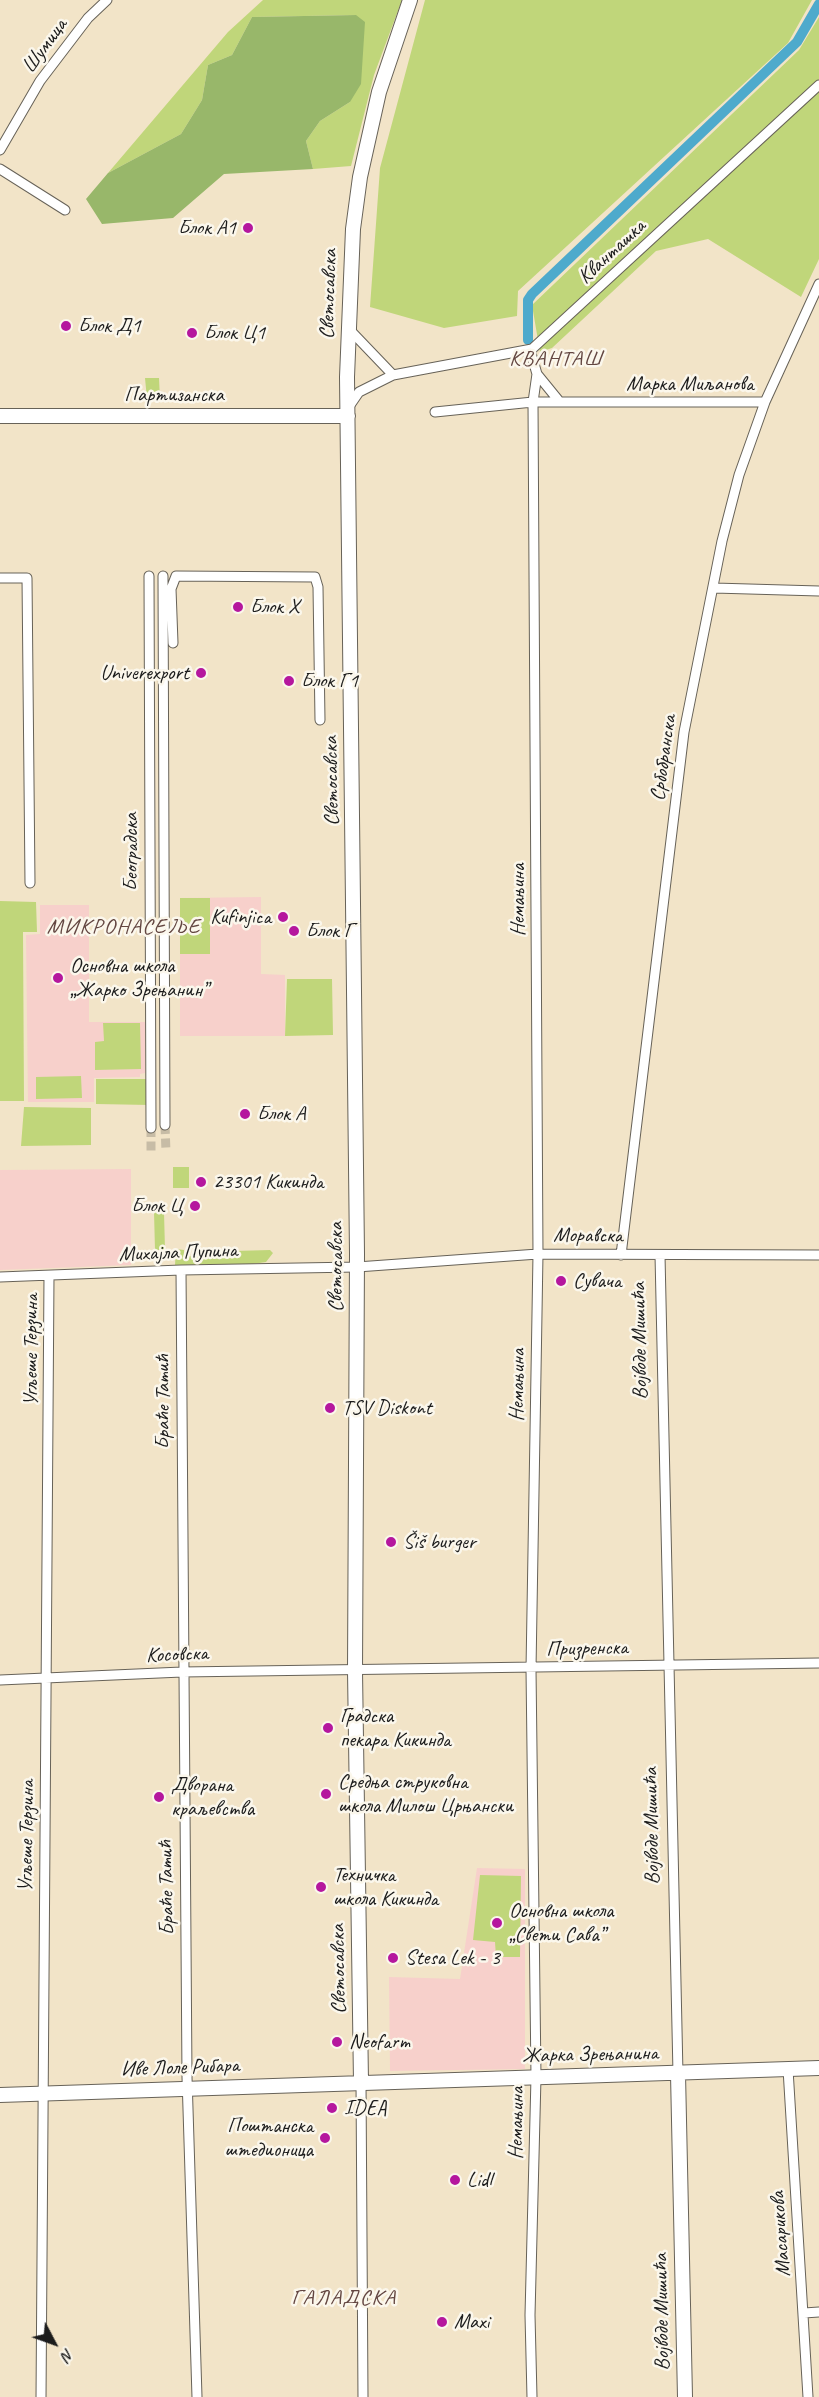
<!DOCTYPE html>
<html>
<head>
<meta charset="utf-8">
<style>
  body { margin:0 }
  #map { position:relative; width:819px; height:2397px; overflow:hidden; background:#f2e4c8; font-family:Caveat,sans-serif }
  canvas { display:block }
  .north { position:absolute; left:24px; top:2313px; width:60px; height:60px; -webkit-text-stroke:4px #fbf7ec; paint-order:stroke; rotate:131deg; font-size:16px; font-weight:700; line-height:24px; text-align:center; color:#1c1c1c }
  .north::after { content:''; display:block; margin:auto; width:21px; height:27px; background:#1c1c1c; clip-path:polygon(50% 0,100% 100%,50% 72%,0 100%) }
</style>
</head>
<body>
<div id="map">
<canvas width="819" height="2397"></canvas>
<div class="north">N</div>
</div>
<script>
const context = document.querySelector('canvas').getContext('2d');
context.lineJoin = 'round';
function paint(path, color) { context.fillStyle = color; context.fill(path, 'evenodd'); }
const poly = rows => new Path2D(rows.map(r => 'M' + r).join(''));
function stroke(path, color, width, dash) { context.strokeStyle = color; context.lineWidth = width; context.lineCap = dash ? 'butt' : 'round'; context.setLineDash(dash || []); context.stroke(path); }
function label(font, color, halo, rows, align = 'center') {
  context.font = font + ' Caveat,sans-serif'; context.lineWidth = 5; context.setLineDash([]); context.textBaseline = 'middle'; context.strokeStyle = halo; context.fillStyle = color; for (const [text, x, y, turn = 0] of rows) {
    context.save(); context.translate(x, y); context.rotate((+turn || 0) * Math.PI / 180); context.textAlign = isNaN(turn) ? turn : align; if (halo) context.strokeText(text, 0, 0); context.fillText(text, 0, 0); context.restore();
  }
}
paint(poly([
  [261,897,261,974,285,975,285,1036,180,1036,180,898],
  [40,905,89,905,89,1022,145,1022,145,1073,140,1074,140,1077,94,1078,94,1102,28,1102,26,935,40,934],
  [131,1169,131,1265,0,1270,0,1170],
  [477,1868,525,1869,525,2069,390,2071,389,1977,460,1979]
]), '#f7d0cb');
paint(poly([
  [263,0,402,0,374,75,351,166,313,169,306,141,320,121,350,102,356,15,252,17,232,55,208,65,202,100,181,134,108,173,228,32],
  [425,0,812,0,788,43,518,291,517,316,444,328,370,307,380,168],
  [819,17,819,259,801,297,708,239,656,251,552,348,540,352,532,305,799,50],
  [145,378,159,378,160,399,147,399],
  [180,898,210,898,210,954,180,954],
  [0,901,36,902,37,932,23,932,24,1101,0,1101],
  [287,979,332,979,333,1035,285,1036],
  [103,1023,140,1023,141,1069,95,1070,95,1042,104,1041],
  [81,1076,82,1098,36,1099,36,1077],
  [96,1079,150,1079,150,1105,96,1104],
  [24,1107,91,1108,91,1145,21,1146],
  [173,1167,189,1167,189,1188,173,1188],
  [154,1212,164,1212,165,1250,155,1250],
  [176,1249,184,1250,184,1256,233,1258,234,1251,270,1250,273,1253,266,1262,252,1264,175,1265],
  [480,1875,521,1876,520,1957,496,1957,495,1942,473,1940]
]), '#c0d67a');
paint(poly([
  [356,15,365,22,361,84,350,102,320,121,306,141,313,169,224,174,173,218,102,224,86,199,108,173,181,134,202,100,208,65,232,55,252,17]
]), '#98b76a');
stroke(poly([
  [528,340,528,300,532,294,797,42,819,4]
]), '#4eaacc', 10);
stroke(poly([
  [165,1125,166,1152],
  [151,1128,151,1152]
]), '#c7bca6', 9, [9, 4.5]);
const street = poly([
  [0,150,40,81,88,18,107,0],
  [0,169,65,210],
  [348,328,393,375],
  [530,350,537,374,533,402,538,1254,531,1669,536,2077,530,2315,532,2397],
  [537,374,559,401],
  [348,408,359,392,393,375,532,349,819,85],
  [435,412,533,402,765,402],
  [149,576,151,1128],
  [163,576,165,1125],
  [0,578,27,578,30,883],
  [714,588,819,591],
  [173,643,171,589,176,576,315,577,318,587,320,720],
  [621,1255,684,732,722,541,739,475,765,402,819,284],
  [660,1255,678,2074],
  [181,1270,187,2077,197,2397],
  [0,1277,181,1270,357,1267,538,1254,819,1255],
  [0,1680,182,1672,819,1663],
  [788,2069,808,2397],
  [361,2082,363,2397],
  [804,2313,819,2312],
  [41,2397,49,1276]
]);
const secondary = poly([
  [0,416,348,416],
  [678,2074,685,2397],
  [361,2082,355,1671,357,1254,347,377,353,229,360,177,379,92,410,0],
  [0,2095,819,2068]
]);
stroke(street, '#676258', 11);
stroke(secondary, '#676258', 16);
stroke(street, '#fff', 9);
stroke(secondary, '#fff', 14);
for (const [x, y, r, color] of [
  [248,228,6,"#b5179e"],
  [66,326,6,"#b5179e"],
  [192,333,6,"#b5179e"],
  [238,607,6,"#b5179e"],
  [201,673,6,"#b5179e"],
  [289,681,6,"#b5179e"],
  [283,917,6,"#b5179e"],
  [294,931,6,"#b5179e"],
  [58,978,6,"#b5179e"],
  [245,1114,6,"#b5179e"],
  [201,1182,6,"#b5179e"],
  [195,1206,6,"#b5179e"],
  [561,1281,6,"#b5179e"],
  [330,1408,6,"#b5179e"],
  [391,1542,6,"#b5179e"],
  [328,1728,6,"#b5179e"],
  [326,1794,6,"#b5179e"],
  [159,1797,6,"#b5179e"],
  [321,1887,6,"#b5179e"],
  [497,1923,6,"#b5179e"],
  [393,1958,6,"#b5179e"],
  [337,2042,6,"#b5179e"],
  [332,2108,6,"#b5179e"],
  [325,2138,6,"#b5179e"],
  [455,2180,6,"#b5179e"],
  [442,2322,6,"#b5179e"]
]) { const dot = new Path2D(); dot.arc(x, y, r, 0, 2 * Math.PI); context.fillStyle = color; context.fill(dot); stroke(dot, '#fbf7ec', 2); }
label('21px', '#1c1c1c', '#fbf7ec', [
  ["Шумица",45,46,-54],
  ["Кванташка",612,252,-43],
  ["Светосавска",329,294,-88],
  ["Марка Миљанова",690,384],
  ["Партизанска",174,395],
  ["Србобранска",664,758,-82],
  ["Светосавска",332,781,-91],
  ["Београдска",131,852,-90],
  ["Немањина",518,900,-90],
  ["Моравска",588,1236,1],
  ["Михајла Пупина",178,1253,-2],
  ["Светосавска",336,1267,-90],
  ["Војводе Мишића",640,1341,-91],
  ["Угљеше Терзина",31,1350,-90],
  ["Немањина",518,1385,-89],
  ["Браће Татић",163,1402,-90],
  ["Призренска",587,1649,-1],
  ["Косовска",177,1655,-2],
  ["Војводе Мишића",652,1826,-91],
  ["Угљеше Терзина",27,1836,-89],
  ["Браће Татић",167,1888,-91],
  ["Светосавска",339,1969,-91],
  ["Жарка Зрењанина",590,2055,-1],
  ["Иве Лоле Рибара",180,2068,-2],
  ["Немањина",517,2123,-89],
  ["Масарикова",781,2234,-94],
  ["Војводе Мишића",662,2312,-91]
]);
label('21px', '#1c1c1c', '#fbf7ec', [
  ["Блок А1",236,228,"right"],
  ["Блок Д1",78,326],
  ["Блок Ц1",204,333],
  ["Блок Х",250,607],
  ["Univerexport",189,673,"right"],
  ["Блок Г1",301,681],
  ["Kufinjica",271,917,"right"],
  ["Блок Г",306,931],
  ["Основна школа",70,966],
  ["„Жарко Зрењанин”",70,990],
  ["Блок А",257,1114],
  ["23301 Кикинда",213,1182],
  ["Блок Ц",183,1206,"right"],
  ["Сувача",573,1281],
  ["TSV Diskont",342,1408],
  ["Šiš burger",403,1542],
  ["Градска",340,1716],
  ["пекара Кикинда",340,1740],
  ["Средња струковна",338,1782],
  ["школа Милош Црњански",338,1806],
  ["Дворана",171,1785],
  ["краљевства",171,1809],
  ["Техничка",333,1875],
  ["школа Кикинда",333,1899],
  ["Основна школа",509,1911],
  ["„Свети Сава”",509,1935],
  ["Stesa Lek - 3",405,1958],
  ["Neofarm",349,2042],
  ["IDEA",344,2108],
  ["Поштанска",313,2126,"right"],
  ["штедионица",313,2150,"right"],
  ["Lidl",467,2180],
  ["Maxi",454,2322]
], 'left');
context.letterSpacing = '1.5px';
label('22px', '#634641', '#fbf7ec', [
  ["КВАНТАШ",556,359],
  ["МИКРОНАСЕЉЕ",124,927],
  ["ГАЛАДСКА",344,2298]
]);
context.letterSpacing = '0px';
</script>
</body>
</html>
